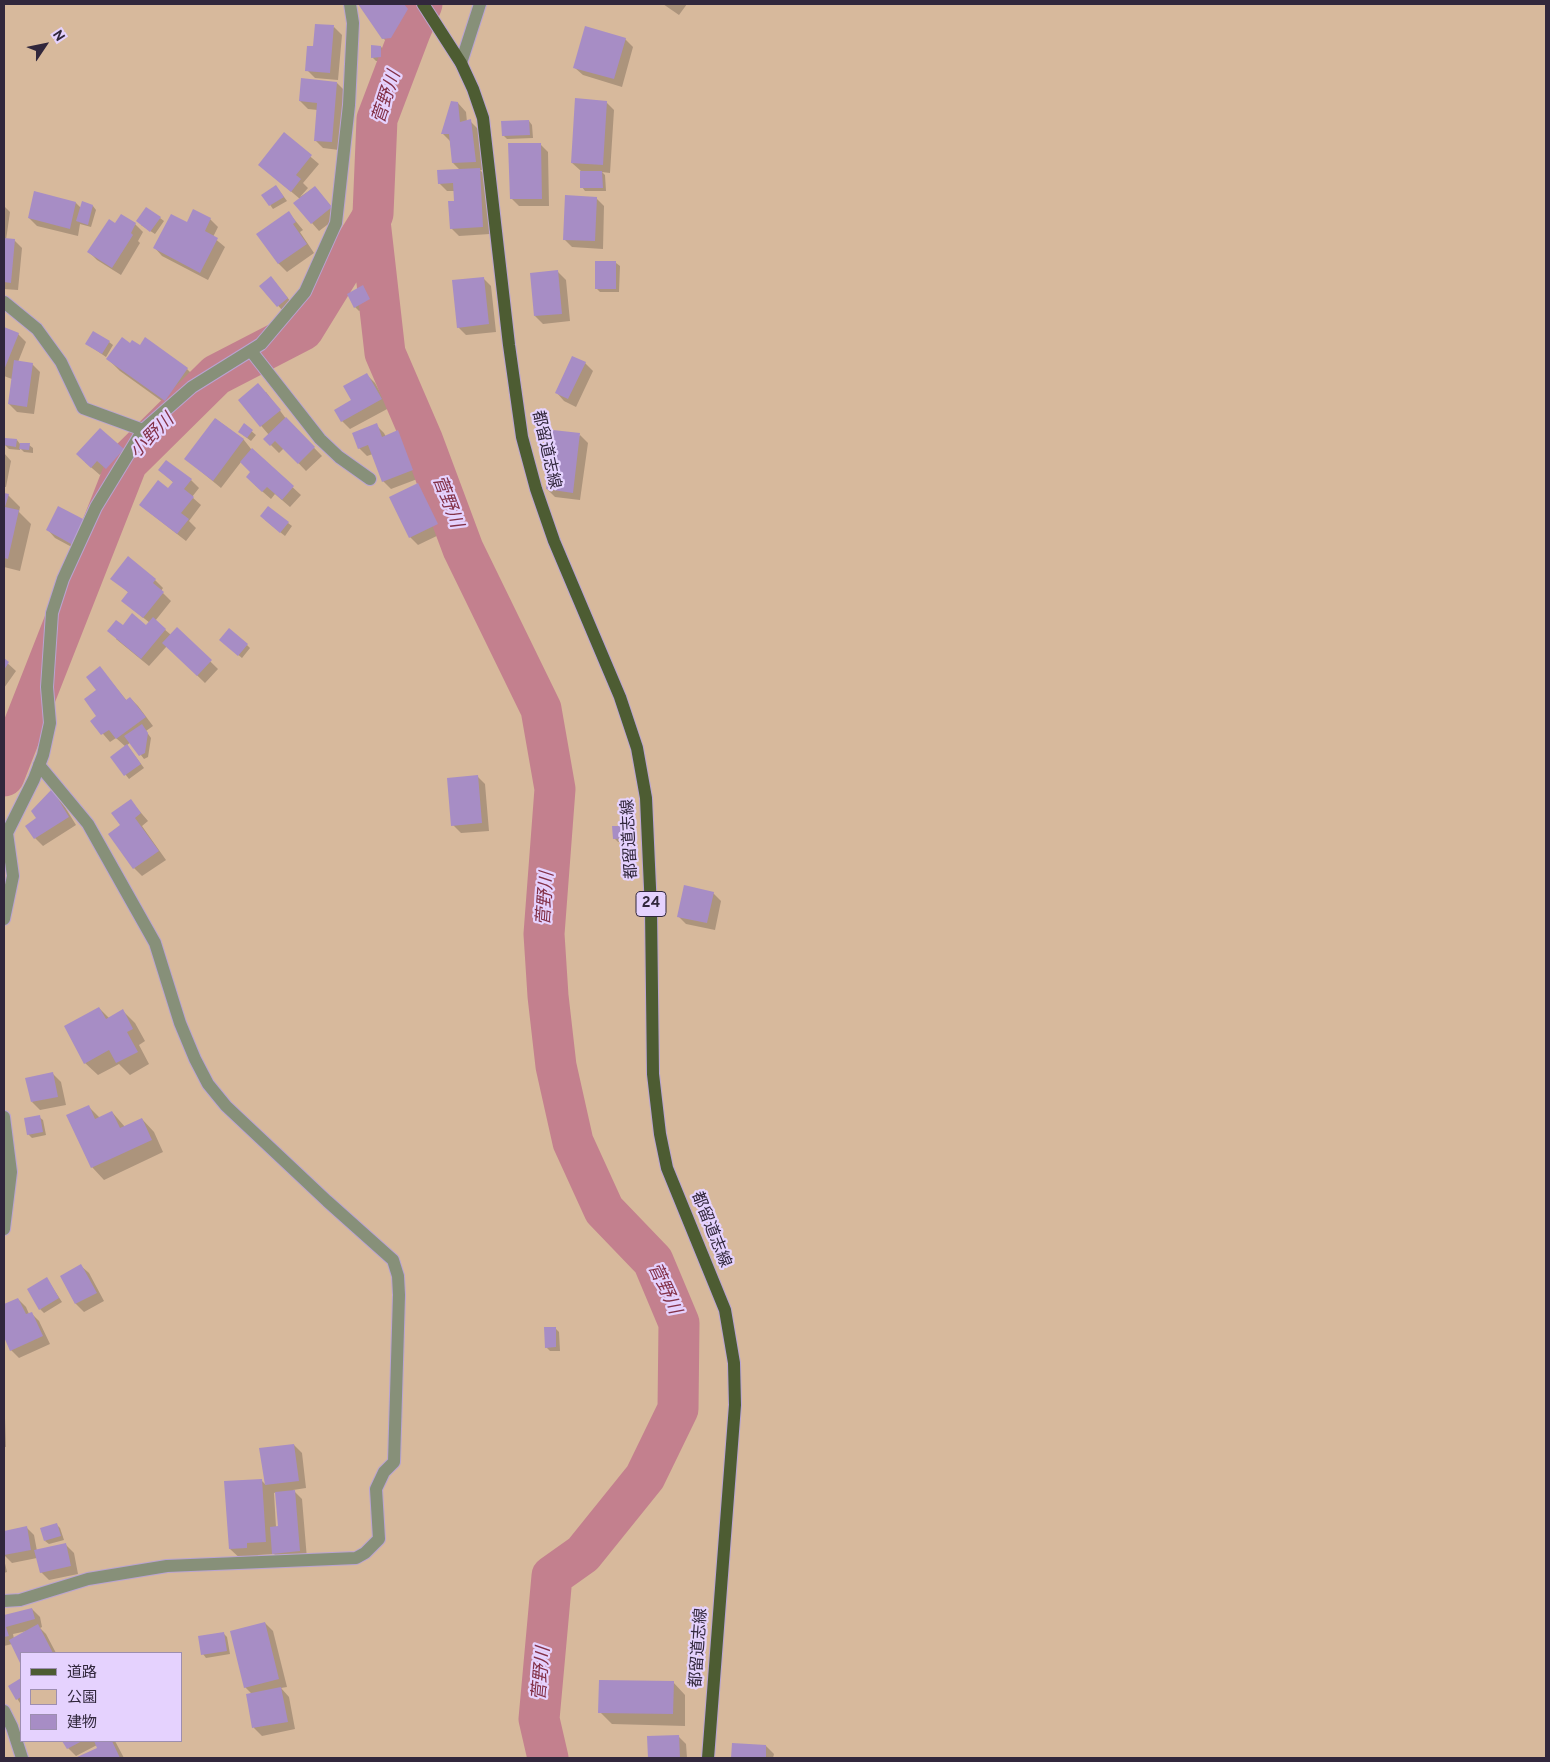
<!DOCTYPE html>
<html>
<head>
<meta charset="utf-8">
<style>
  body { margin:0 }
  #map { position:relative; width:1550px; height:1762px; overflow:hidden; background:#dbc2f8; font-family:Overpass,"Noto Sans JP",sans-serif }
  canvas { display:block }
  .frame { position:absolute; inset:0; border:5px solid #31273c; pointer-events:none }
  .legend { position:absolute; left:20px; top:1652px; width:162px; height:90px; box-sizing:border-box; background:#e5d2fe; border:1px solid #9d8eb0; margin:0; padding:6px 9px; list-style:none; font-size:15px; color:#31273c }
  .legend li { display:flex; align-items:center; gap:10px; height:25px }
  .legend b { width:25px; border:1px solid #9d8eb0 }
  .north { position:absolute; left:20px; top:20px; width:50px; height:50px; -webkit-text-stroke:4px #e5d2fe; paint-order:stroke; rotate:56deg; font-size:14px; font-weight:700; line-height:20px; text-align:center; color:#31273c }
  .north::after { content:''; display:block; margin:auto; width:18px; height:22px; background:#31273c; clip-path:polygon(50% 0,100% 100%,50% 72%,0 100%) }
</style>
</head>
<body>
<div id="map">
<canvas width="1550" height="1762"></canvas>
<div class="frame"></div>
<ul class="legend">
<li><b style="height:6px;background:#4d5c32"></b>道路</li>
<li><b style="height:14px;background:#d7b99c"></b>公園</li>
<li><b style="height:14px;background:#a78dc5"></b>建物</li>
</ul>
<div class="north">N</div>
</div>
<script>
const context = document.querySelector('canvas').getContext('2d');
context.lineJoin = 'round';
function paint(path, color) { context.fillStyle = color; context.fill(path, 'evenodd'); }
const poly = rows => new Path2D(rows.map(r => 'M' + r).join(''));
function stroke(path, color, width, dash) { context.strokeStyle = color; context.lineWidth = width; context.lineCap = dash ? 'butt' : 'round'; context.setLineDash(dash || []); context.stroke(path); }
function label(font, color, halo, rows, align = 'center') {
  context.font = font + ' Overpass,"Noto Sans JP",sans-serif'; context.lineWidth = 4.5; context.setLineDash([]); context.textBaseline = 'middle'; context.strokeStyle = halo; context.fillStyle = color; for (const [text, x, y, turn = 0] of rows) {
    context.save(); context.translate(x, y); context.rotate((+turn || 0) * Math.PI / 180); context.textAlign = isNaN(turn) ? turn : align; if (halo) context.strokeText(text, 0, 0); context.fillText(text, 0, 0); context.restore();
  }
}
paint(poly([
  [4,4,1546,4,1546,1758,4,1758],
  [21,1653,181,1653,181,1741,21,1741]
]), '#d7b99c');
paint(poly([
  [360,4,405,4,415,18,399,46,391,46,383,38],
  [663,4,687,4,679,15],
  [334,27,342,35,338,80,315,78,307,70,314,47],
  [625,39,633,47,622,87,583,75,575,68],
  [381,47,385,50,384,61,376,61,372,57],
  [337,83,345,91,339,150,323,148,315,140,318,110,308,109,300,101],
  [606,102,614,110,610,173,602,172,605,175,606,191,585,191,582,187,581,171,572,163],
  [458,103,466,112,467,122,470,121,478,129,484,170,480,170,487,177,490,234,459,236,451,228,455,202,454,191,447,191,439,183,460,170,453,163,450,141,442,133],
  [529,121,532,125,533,138,507,139,503,135],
  [284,134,319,164,303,183,308,188,300,197,315,187,339,216,319,231,312,223,300,199,268,172],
  [540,144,548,152,549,206,519,206,511,198],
  [276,186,287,201,273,209,263,195],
  [596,198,604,206,603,249,572,247,564,239],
  [76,203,81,208,93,206,96,210,91,227,80,224,78,236,37,226,29,218],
  [4,206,10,212,6,240,14,240,22,248,18,290,4,289],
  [289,213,303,230,300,232,314,253,287,272,279,264,258,234],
  [122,216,135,224,143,232,138,241,140,243,121,275,97,260,89,252,116,225],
  [160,218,164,221,155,234,141,225],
  [210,219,218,227,213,237,225,247,208,280,162,256,155,248,188,224],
  [616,263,620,266,619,292,600,292,596,288],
  [558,272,566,280,570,321,543,324,535,316],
  [483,278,491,286,496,332,466,335,458,327],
  [274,281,291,302,282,310,261,286],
  [363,286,373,303,359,311,355,307],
  [4,328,18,334,26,342,18,362,32,364,40,372,34,414,17,412,9,404,12,379,4,376],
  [109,342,113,345,106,357,87,344],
  [130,345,140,347,187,369,199,381,177,412,120,371,108,359],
  [585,363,593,371,576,407,564,401,557,393],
  [367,375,375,383,389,408,350,429,342,421],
  [266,392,287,420,322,456,306,471,284,448,279,453,265,439,269,435,239,400],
  [216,419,244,440,251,449,301,495,290,507,275,494,271,499,255,485,252,472,241,462,221,488,186,459],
  [244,425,256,435,251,441,243,435],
  [376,425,384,433,386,437,398,432,406,440,420,478,391,489,383,481,373,454,367,456,359,448],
  [580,435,588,443,580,500,555,497,547,489],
  [17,440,20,444,29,445,33,448,33,453,24,452,20,448,20,450,9,449,5,445],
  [123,450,131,458,115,476,106,468,100,475,85,462],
  [4,453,11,461,6,487,4,487],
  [160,470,191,480,199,488,192,497,201,505,189,521,196,528,186,541,140,505,169,490,174,483],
  [418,484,426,492,445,532,418,545,410,537],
  [4,494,8,495,20,507,19,512,31,524,20,571,4,567],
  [59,508,81,552,55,538,48,530],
  [265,520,288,523,292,526,285,536],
  [128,558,155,580,163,588,161,591,171,601,155,621,171,635,177,629,218,669,205,683,167,646,149,666,116,639,123,627,146,627,150,623,131,608,129,593,112,578],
  [224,643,247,645,250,648,242,658],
  [4,660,16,671,4,688],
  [100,668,127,701,130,698,138,706,153,726,146,731,151,738,148,757,144,759,131,742,127,745,144,768,129,779,112,757,126,747,116,738,110,742,92,721,98,716,97,690],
  [477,776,485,784,489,831,461,833,453,825],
  [52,791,60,799,76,825,43,846,35,838,37,818],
  [131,801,148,821,142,826,166,860,142,876,134,868,110,834,121,825],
  [629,827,633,831,633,842,618,842,614,838],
  [713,893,721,901,715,930,686,924,678,916],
  [99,1008,109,1018,123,1011,135,1023,145,1041,139,1045,149,1064,130,1075,119,1064,98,1075,85,1063],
  [53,1074,61,1082,66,1105,40,1110,32,1102],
  [88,1106,100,1118,112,1112,125,1127,142,1119,154,1132,163,1152,104,1180,92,1167],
  [39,1117,43,1120,46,1135,32,1138,28,1134],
  [81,1266,89,1273,104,1301,84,1312,76,1304,61,1276],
  [47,1279,62,1302,44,1313,40,1309],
  [18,1299,26,1307,29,1314,31,1313,39,1321,50,1344,19,1358,11,1350,4,1334,4,1305],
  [555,1328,559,1332,560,1351,550,1351,546,1347],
  [4,1389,6,1447,4,1447],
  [294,1445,302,1453,306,1488,293,1490,302,1499,307,1559,281,1561,274,1554,258,1555,259,1560,243,1561,230,1549,261,1480,266,1485],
  [277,1492,279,1527,276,1527,274,1493],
  [56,1524,60,1528,64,1540,49,1544,45,1541],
  [26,1527,34,1535,37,1551,66,1545,74,1553,78,1574,49,1580,41,1572,37,1558,12,1563,4,1555,4,1532],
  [4,1559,7,1572,4,1573],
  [32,1609,40,1617,42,1627,40,1628,46,1634,56,1653,21,1653,21,1662,12,1644,4,1646,4,1616],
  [27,1631,14,1639,13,1634],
  [265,1623,273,1631,287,1687,281,1688,289,1697,295,1729,262,1736,254,1728,252,1694,245,1687],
  [223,1633,227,1637,230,1654,206,1658,203,1654],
  [21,1680,21,1703,20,1703,9,1686],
  [673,1682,685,1695,685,1726,612,1724,600,1712],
  [678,1736,686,1744,687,1758,649,1758,648,1737],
  [64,1741,115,1741,124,1758,78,1758,99,1749,97,1745,76,1756,68,1748],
  [733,1745,766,1746,774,1754,773,1758,732,1758]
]), '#0003');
stroke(poly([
  [370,221,385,353,422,439,463,549,541,709,555,789,544,934,548,996,556,1066,573,1142,604,1210,653,1261,679,1323,678,1409,645,1477,583,1554,552,1576,539,1719,548,1758],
  [4,776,127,463,216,375,303,330,370,221,373,214,377,119,410,32,422,4]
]), '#c3808e', 41);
paint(poly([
  [358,4,404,4,408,9,391,38,382,39],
  [315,24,334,25,330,73,305,71,307,46,313,46],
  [585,26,626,38,614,79,573,68],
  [371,45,381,46,381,57,371,58],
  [301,78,337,82,332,142,314,141,317,103,299,101],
  [575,98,607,101,603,165,571,163],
  [451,101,458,102,460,122,471,119,476,162,452,163,449,134,441,134],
  [529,120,530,135,502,136,501,121],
  [284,132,312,155,296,175,301,179,291,192,258,165],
  [508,143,541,143,542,199,510,199],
  [480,168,483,227,450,229,448,201,454,201,453,183,438,184,437,170],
  [580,171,602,171,603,188,580,188],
  [276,185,284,197,269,206,261,195],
  [315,186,332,207,311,224,293,203],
  [34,191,76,202,70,229,28,218],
  [565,195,597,197,595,241,563,240],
  [82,201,93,205,88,225,76,221],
  [146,207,161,217,150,232,136,221],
  [193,209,211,218,205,231,218,238,200,273,153,248,171,214,187,222],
  [289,211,296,222,293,224,307,244,278,264,256,234],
  [121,214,136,223,131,233,133,235,112,268,87,252,109,219,115,223],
  [4,238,15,239,11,283,4,282],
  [595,261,616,261,616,289,595,289],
  [558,270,562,314,534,316,530,273],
  [271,276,288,298,277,307,259,286],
  [484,277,489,324,457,328,452,280],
  [363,285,370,299,354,308,347,294],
  [4,327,19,333,4,370],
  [93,331,110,341,102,354,85,344],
  [122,337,130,343,132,340,140,345,145,337,188,368,165,401,106,359],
  [572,356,586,362,568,399,555,393],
  [14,360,33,363,27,407,8,404],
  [367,373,382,399,341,422,334,410,351,400,343,386],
  [258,383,281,410,260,427,238,400],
  [286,417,315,447,298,464,275,441,270,446,263,439],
  [215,418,244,439,213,481,184,459],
  [244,423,253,430,247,438,238,432],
  [377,423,382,437,398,430,413,470,382,482,368,445,358,449,352,433],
  [100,428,124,449,106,469,97,461,91,468,76,454],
  [553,430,580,433,573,493,546,489],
  [5,438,17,439,16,447,4,445],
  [20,443,30,443,29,450,19,449],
  [252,448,294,486,282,500,267,487,262,492,246,477,250,472,240,462],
  [166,460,192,479,184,489,194,497,181,513,189,519,177,534,139,505,158,480,168,488,173,482,158,470],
  [418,483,438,524,409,538,389,497],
  [4,493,9,494,5,507,19,510,8,559,4,558],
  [58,506,85,520,73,545,46,530],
  [268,506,289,522,280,533,260,516],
  [128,556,156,579,153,583,164,592,143,618,121,601,128,592,110,579],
  [132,613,146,625,153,617,166,629,141,659,107,631,116,620,123,625],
  [177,627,212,660,197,676,162,643],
  [229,628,248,644,238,656,219,640],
  [4,658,9,662,4,670],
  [100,666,126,700,130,697,146,717,116,739,109,730,101,735,90,721,96,716,84,699,96,690,86,677],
  [142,724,148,733,145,753,139,756,124,736],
  [127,744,141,764,124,776,110,757],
  [478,775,482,823,451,826,447,778],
  [52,789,69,817,34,839,25,826,36,818,31,811],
  [131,799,141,813,135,818,159,851,133,869,108,834,120,825,111,813],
  [612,826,630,826,630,838,613,839],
  [684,885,714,892,707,923,677,917],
  [99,1007,106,1019,123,1009,133,1029,127,1032,138,1052,116,1063,109,1050,84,1064,64,1026],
  [53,1072,58,1097,31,1102,25,1078],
  [89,1105,95,1119,112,1111,120,1128,142,1118,152,1140,91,1168,66,1115],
  [40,1115,43,1132,27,1135,24,1118],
  [81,1264,97,1293,75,1304,60,1276],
  [47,1277,59,1298,39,1310,27,1289],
  [18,1298,26,1314,32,1312,43,1336,10,1351,4,1337,4,1304],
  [544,1327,556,1327,556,1347,545,1348],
  [294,1444,299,1481,265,1485,259,1448],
  [262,1479,266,1542,247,1543,247,1548,229,1549,224,1481],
  [295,1490,300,1551,272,1554,270,1527,278,1526,275,1492],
  [57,1523,61,1536,44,1541,40,1528],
  [27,1526,31,1550,4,1555,4,1531],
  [66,1543,71,1566,40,1573,34,1550],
  [32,1608,35,1619,6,1627,9,1636,4,1637,4,1615],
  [265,1622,279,1679,244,1688,230,1631],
  [38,1624,53,1653,21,1653,21,1665,9,1640],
  [224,1632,227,1651,201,1655,198,1636],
  [21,1678,21,1697,16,1700,8,1686],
  [599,1680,674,1681,673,1714,598,1713],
  [281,1687,288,1722,252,1728,246,1694],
  [679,1735,680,1758,648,1758,647,1736],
  [62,1741,82,1741,67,1749],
  [94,1741,112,1741,120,1758,75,1758,97,1748],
  [732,1743,766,1745,766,1758,731,1758]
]), '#a78dc5');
const street = poly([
  [461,63,480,4],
  [4,302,37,329,61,362,83,408,143,430],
  [251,351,320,439,339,457,370,479],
  [4,919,13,876,7,833,34,779,43,755,50,723,47,687,52,613,63,579,96,507,143,430,192,387,261,344,305,292,336,223,349,105,353,23,350,4],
  [4,1117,11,1172,4,1229],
  [4,1601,20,1600,88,1579,167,1566,356,1558,365,1553,379,1539,376,1489,384,1472,394,1462,399,1295,398,1276,393,1260,327,1201,226,1106,208,1084,195,1059,180,1023,155,943,88,824,39,765],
  [4,1711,12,1727,22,1758]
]);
const primary = poly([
  [423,4,461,63,473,89,483,118,509,345,522,437,536,489,554,541,620,697,637,748,646,798,651,910,653,1074,660,1134,667,1168,725,1310,734,1363,735,1405,708,1758]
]);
stroke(street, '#b9a3d2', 14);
stroke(primary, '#b9a3d2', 14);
stroke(street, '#879079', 12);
stroke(primary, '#4d5c32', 12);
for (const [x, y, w] of [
  [651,904,30]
]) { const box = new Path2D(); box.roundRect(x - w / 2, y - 12.5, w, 25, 4); context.fillStyle = '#e5d2fe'; context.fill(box); stroke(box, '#31273c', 1); }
label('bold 15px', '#31273c', null, [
  ["24",651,904]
]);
label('16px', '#31273c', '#e5d2fe', [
  ["都留道志線",545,450,77],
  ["都留道志線",631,839,-93],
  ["都留道志線",710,1230,68],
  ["都留道志線",700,1648,-86]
]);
label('italic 18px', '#833148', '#e5d2fe', [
  ["菅野川",388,98,-72],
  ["小野川",153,437,-45],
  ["菅野川",446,502,69],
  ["菅野川",547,899,-86],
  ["菅野川",663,1289,65],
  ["菅野川",543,1674,-85]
]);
</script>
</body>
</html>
